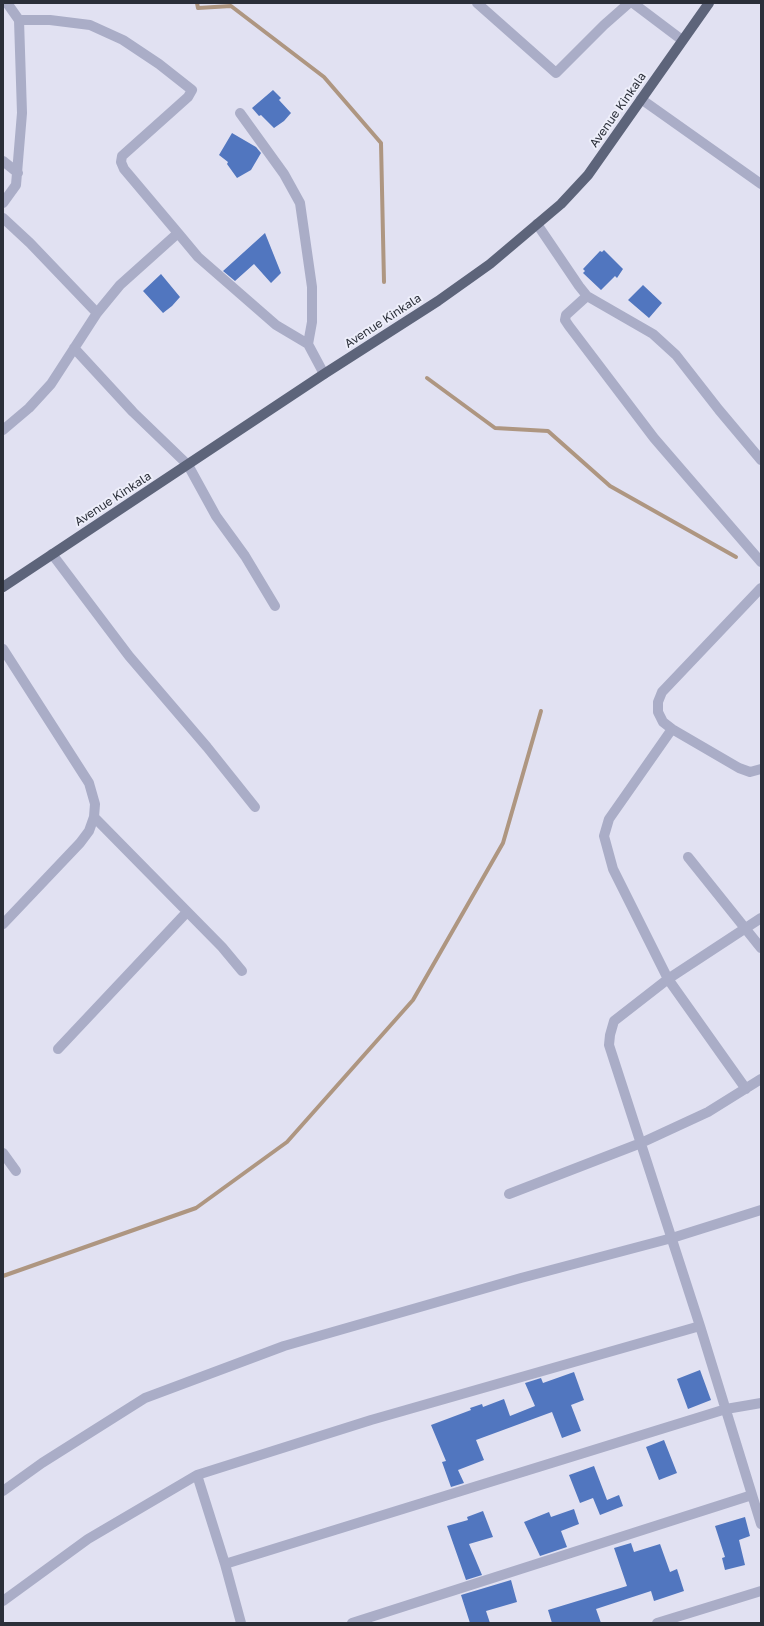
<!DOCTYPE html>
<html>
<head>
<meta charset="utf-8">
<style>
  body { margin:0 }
  #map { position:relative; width:764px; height:1626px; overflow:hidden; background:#e1e1f2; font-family:"Golos Text",sans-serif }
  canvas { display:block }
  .frame { position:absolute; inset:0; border:4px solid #2b2f39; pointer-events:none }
</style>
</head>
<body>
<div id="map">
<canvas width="764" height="1626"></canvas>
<div class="frame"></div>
</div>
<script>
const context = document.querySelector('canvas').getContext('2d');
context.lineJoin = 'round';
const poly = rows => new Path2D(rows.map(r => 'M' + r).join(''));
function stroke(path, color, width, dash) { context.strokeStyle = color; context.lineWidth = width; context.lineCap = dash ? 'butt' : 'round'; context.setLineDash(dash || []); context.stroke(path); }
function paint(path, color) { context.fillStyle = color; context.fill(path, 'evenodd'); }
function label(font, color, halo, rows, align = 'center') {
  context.font = font + ' "Golos Text",sans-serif'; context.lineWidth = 4; context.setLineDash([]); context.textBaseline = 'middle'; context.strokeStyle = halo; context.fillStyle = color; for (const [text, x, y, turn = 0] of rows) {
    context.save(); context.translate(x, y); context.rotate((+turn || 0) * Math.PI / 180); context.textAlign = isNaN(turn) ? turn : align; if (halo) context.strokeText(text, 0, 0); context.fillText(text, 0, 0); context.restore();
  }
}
stroke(poly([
  [197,3,198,8,231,6,324,77,381,143,384,282],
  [427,378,495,428,548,431,610,486,736,557],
  [3,1276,196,1208,287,1142,413,1000,503,843,541,711]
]), '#ae9681', 4);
paint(poly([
  [273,90,281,98,279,100,291,113,284,121,274,128,261,115,259,116,252,108],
  [232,133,256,147,261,153,251,170,237,178,227,164,228,162,219,155],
  [265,233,281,273,271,283,254,264,235,281,223,271],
  [604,250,623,269,617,278,615,276,601,290,583,273,585,271,583,269,600,251,602,252],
  [161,274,180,297,172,306,163,313,143,291],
  [643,285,662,303,649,318,628,300],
  [700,1370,711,1400,688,1409,677,1379],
  [574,1372,584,1400,571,1405,581,1431,562,1438,552,1412,476,1440,484,1460,458,1470,464,1483,451,1487,442,1462,446,1461,431,1425,471,1410,470,1408,482,1404,483,1407,504,1399,510,1416,535,1406,525,1383,541,1378,543,1383],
  [664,1440,677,1473,659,1480,646,1447],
  [594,1466,607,1500,619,1495,623,1506,600,1515,593,1498,580,1503,569,1475],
  [574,1509,579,1524,561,1531,567,1547,540,1556,524,1522,549,1512,551,1517],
  [483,1511,493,1537,469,1544,482,1575,466,1580,447,1526,468,1520,467,1517],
  [745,1517,750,1536,739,1540,745,1565,725,1570,722,1558,725,1557,715,1526],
  [631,1543,634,1552,660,1544,670,1572,677,1569,684,1591,654,1601,651,1591,596,1609,601,1623,552,1623,548,1610,627,1586,614,1548],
  [511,1580,517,1602,486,1611,490,1623,470,1623,461,1595]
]), '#5176bf');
stroke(poly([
  [477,3,556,73,604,25,629,3],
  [633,3,682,40],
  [19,20,50,20,90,25,123,40,159,64,192,90,188,97,122,156,121,162,124,169,178,233],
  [641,99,761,184],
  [240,113,284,174,300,203,312,287,312,322,308,344],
  [3,161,18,173],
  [3,203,16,185,22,113,19,20,7,3],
  [3,218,30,243,97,313,120,285,178,233,198,257,276,325,308,344,324,374],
  [537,224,579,286,587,296,566,315,565,320,569,326,654,438,761,562],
  [587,296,653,334,676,355,719,410,761,460],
  [74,348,133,412,188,465,216,516,245,556,275,606],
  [3,430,29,408,51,384,97,313],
  [52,554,129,656,207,747,255,807],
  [761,588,662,692,658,702,658,712,663,722,672,729,739,768,750,772,761,769],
  [3,649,89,783,95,804,94,817,89,831,80,843,3,924],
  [672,729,609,819,604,836,613,869,668,979,746,1089],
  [94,817,222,947,242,971],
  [688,857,761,948],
  [761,918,668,979,614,1021,610,1035,609,1045,700,1326,761,1524],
  [58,1049,187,912],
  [3,1153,16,1171],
  [509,1194,641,1143,708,1112,761,1079],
  [197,1475,225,1564,241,1623],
  [3,1491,42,1463,145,1398,284,1346,521,1278,672,1238,761,1210],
  [225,1564,726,1409,761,1403],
  [3,1601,88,1539,197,1475,371,1420,700,1326],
  [352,1623,752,1495],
  [657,1623,761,1591]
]), '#aaadc7', 10);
stroke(poly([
  [3,587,324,374,438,301,490,264,561,204,588,175,709,3]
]), '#5d647a', 10);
label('12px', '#2b2f39', '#edeefa', [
  ["Avenue Kinkala",618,110,-55],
  ["Avenue Kinkala",383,321,-33],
  ["Avenue Kinkala",113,499,-33]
]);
</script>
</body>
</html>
